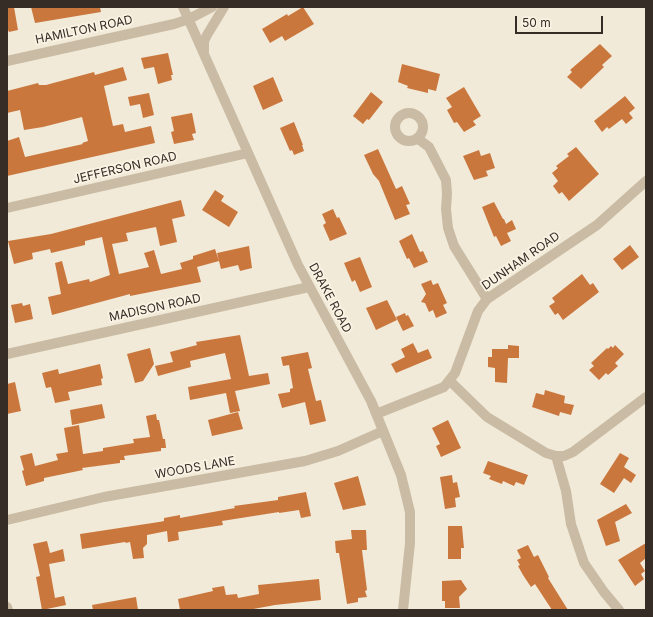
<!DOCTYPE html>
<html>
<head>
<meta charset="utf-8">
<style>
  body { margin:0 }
  #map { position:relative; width:653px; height:617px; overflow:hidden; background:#f2ead8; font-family:Inter,sans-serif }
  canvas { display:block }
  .frame { position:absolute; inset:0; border:8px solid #352d26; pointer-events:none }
  .scale { position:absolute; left:515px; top:16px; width:88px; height:18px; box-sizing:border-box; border:2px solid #352d26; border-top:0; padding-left:5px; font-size:12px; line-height:14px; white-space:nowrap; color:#352d26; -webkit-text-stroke:3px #faf3e4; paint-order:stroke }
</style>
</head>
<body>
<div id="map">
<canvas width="653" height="617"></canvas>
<div class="frame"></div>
<div class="scale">50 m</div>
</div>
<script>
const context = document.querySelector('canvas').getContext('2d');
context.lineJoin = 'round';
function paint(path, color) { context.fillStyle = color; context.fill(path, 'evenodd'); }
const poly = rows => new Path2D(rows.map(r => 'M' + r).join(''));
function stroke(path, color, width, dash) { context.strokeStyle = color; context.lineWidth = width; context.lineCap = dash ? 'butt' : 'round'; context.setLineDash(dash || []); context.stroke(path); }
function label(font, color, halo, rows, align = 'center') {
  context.font = font + ' Inter,sans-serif'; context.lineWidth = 3.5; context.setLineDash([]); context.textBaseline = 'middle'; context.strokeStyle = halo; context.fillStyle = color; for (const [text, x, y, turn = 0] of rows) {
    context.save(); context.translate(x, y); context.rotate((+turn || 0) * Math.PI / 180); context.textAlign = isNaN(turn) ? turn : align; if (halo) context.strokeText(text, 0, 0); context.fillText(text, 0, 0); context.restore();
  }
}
paint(poly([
  [7,7,14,7,18,30,9,32,7,28],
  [31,7,100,7,101,12,35,23],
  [303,7,314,24,285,41,282,36,270,43,262,29,287,14,288,16],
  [600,44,612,56,602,65,604,67,581,89,567,77,572,72,570,70],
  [168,53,173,75,171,75,172,80,158,84,154,67,144,69,141,58],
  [402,64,440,74,436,91,428,89,428,93,407,88,408,86,398,82],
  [123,67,127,80,104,86,113,126,123,124,125,132,151,126,155,143,7,176,7,141,19,137,25,157,83,144,82,143,88,141,82,117,43,127,24,130,20,110,7,113,7,91,38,83,39,85,46,85,94,72,95,75],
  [273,77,283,101,263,110,253,86],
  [464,87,481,116,473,121,476,125,464,132,457,122,454,123,447,110,452,107,446,98],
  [371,92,383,102,369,120,367,119,363,124,353,116],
  [149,93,154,115,143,118,140,104,130,106,128,97],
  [625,96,635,108,629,113,633,118,626,124,622,119,609,129,607,127,602,132,594,121],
  [192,113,196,133,192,134,194,140,174,144,171,132,174,131,171,117],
  [294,122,303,145,302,145,304,151,294,155,292,150,290,151,280,128],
  [576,147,599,174,569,201,562,192,559,194,553,186,558,181,552,173,558,168,556,166,569,156,567,154],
  [378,149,396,189,402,186,410,204,406,205,410,214,395,220,379,181,373,174,364,155],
  [479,150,481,156,490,153,495,168,486,171,488,176,474,180,463,156],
  [215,190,224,196,221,201,238,212,229,227,202,210],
  [181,200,185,216,172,219,177,242,160,246,156,227,126,233,128,241,112,244,119,274,149,267,144,253,154,250,161,274,182,269,180,263,193,259,193,256,215,249,219,261,197,267,201,282,130,296,130,294,52,315,48,297,61,294,55,263,62,261,68,284,89,279,90,282,110,275,102,237,85,241,85,245,51,253,50,249,32,253,33,259,14,264,8,241,51,234],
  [494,202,503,219,504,219,506,224,512,220,516,229,507,233,511,241,501,246,496,236,494,237,482,207],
  [333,209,337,218,339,217,347,234,330,241,323,225,326,223,322,214],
  [412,234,420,252,423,251,428,262,414,268,409,258,407,259,399,241],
  [630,245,639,257,622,270,613,259],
  [249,246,252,268,240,271,238,265,221,269,217,253],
  [360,257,372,287,360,292,355,280,352,282,344,263],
  [582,274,590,285,593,283,599,292,563,320,558,313,555,315,549,306,555,302,552,298],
  [431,280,433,285,438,283,447,303,443,305,447,313,436,318,433,310,429,312,425,303,421,302,426,294,421,284],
  [387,300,397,320,376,330,366,308],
  [22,303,23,306,30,304,33,319,15,323,11,305],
  [405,313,406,316,408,315,414,326,403,331,396,317],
  [240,335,249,376,268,373,270,384,235,391,240,411,230,413,226,393,190,400,188,387,231,379,225,353,190,361,191,367,158,376,155,366,173,362,170,352,197,345,196,342],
  [413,343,418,353,428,349,432,358,396,373,391,364,405,357,401,349],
  [508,345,519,346,519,358,508,358,507,383,495,382,495,368,488,367,488,357,492,357,492,349,508,349],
  [615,345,624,354,615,363,618,366,608,375,606,373,599,380,589,370,594,366,591,363,607,348,608,349,611,346,613,348],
  [150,348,154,364,143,381,135,383,127,354],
  [308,352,312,368,308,369,316,401,321,400,326,421,310,425,305,402,282,408,278,394,290,392,290,389,293,388,289,365,283,366,281,357],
  [100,364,103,378,101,379,102,385,68,392,70,400,55,403,51,387,46,388,42,373,58,369,59,374],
  [15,382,21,411,7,414,7,384],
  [545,390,565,396,564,403,574,405,571,415,560,412,559,416,532,407,536,393,544,395],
  [102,404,105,418,72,425,70,410],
  [238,412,243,429,212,436,208,420],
  [156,414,157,420,159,420,163,439,165,439,166,448,161,448,161,451,124,456,125,460,120,460,120,463,82,468,83,470,44,478,44,481,26,486,22,471,24,470,20,456,32,453,35,466,58,460,56,454,68,452,64,428,79,425,83,454,103,451,103,448,134,443,133,439,150,437,146,416],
  [448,420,461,448,441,457,436,446,440,444,432,428],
  [620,453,629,458,624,467,636,475,631,483,624,478,614,493,600,484],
  [488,461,528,475,524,485,516,482,514,486,503,481,502,484,489,479,491,476,483,473],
  [452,475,453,483,457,482,460,497,455,498,456,507,445,509,440,477],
  [358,476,366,505,343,510,334,483],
  [306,492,311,516,301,518,299,510,279,513,279,512,222,521,223,525,178,532,179,540,168,542,167,531,147,535,147,544,143,548,144,558,133,559,130,542,126,543,125,542,82,549,80,534,159,522,164,521,164,518,180,515,180,518,235,508,234,506,278,500,278,497],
  [626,504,632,513,615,522,620,541,606,546,597,520],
  [448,526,462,526,464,548,461,548,461,559,448,559],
  [351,530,366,530,367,550,362,550,367,590,365,591,367,597,358,598,358,602,347,604,339,553,336,553,335,541,352,539],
  [47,541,50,553,63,549,65,561,49,564,55,598,64,596,66,605,42,610,36,577,40,576,33,544],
  [646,543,646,558,640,563,645,571,641,574,644,579,635,586,618,560],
  [528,545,534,557,538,555,549,577,548,578,568,610,552,610,535,584,531,587,523,575,518,566,520,565,517,560,521,558,517,550],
  [319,579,321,600,275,605,248,610,180,610,178,599,213,591,212,588,224,586,226,595,237,594,238,598,259,594,258,585],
  [461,580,467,589,459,597,460,608,445,608,445,601,442,601,442,581],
  [136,597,138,610,93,610,92,605]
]), '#ca773e');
stroke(poly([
  [183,7,298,265,371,401,401,475,410,512,410,543,403,610],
  [204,51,204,41,207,35,224,7],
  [7,61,174,24,189,19,212,7],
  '395 127a14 14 0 1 1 28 0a14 14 0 1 1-28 0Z',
  [417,138,429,147,446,180,447,194,446,209,448,228,454,246,487,299],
  [7,208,248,153],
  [7,354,309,287],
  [450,381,487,417,546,453,556,456,564,456,573,452,646,397],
  [376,414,444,387,455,373,478,311,487,299,597,225,646,181],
  [556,456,566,491,571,524,584,563,604,592,619,610],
  [7,520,104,497,305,461,338,451,383,431],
  [7,607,8,610]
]), '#cabca4', 10);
label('12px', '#352d26', '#faf3e4', [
  ["HAMILTON ROAD",84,30,-12],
  ["JEFFERSON ROAD",125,168,-13],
  ["DUNHAM ROAD",521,261,-35],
  ["DRAKE ROAD",330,298,62],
  ["MADISON ROAD",155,308,-12],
  ["WOODS LANE",195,468,-10]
]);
</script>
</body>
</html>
